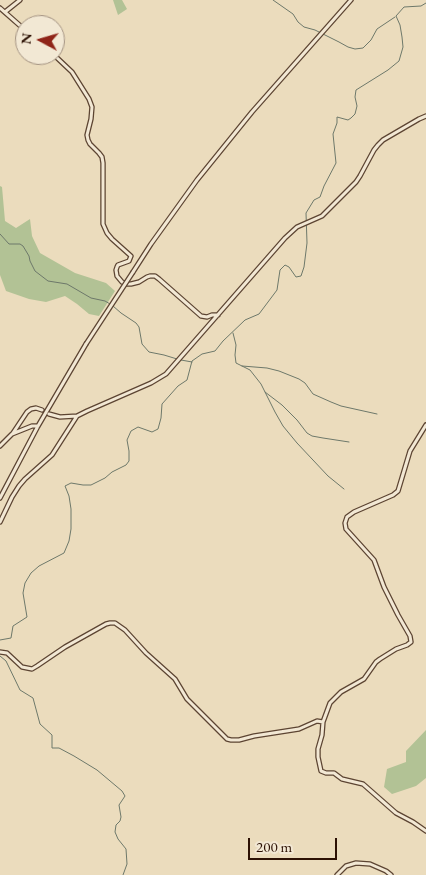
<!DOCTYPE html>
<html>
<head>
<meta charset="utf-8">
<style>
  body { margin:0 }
  #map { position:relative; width:426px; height:875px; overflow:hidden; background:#ebdcbd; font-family:"EB Garamond",serif }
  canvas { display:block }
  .north { position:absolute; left:15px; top:15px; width:50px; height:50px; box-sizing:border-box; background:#f2e8d4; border:1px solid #a39281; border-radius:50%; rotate:276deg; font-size:14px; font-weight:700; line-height:20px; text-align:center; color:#2c1104 }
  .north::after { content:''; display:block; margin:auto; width:18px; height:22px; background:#8f2418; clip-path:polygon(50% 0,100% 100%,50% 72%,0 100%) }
  .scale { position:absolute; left:248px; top:838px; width:89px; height:22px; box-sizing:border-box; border:2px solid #2c1104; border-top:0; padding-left:6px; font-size:15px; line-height:18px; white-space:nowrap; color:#2c1104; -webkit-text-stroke:4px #f2e8d4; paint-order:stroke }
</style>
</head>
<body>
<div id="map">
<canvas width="426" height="875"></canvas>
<div class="north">N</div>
<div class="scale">200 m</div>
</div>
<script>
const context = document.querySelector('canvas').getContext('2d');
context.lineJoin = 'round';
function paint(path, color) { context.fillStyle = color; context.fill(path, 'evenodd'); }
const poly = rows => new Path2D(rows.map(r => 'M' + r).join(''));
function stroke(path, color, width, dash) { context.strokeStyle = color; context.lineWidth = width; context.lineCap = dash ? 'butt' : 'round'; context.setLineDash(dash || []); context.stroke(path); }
paint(poly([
  [113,0,122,0,127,9,118,15],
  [0,186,2,187,5,221,16,228,30,219,32,236,40,253,75,273,106,283,115,291,99,316,89,314,77,304,65,296,46,302,29,299,6,291,0,275],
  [426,730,426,778,416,786,392,794,384,787,387,769,406,762,406,751]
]), '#b2c295');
stroke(poly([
  [273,0,293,14,298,22,304,27,315,30,339,42,348,47,355,49,363,48,371,40,377,29,395,17],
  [0,234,9,244,20,244,23,246,29,256,30,261,35,271,48,281,67,284,91,298,105,301,110,304],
  [113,306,121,313,136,323,139,327,142,344,149,352,164,355,177,359],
  [233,333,236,345,235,355,236,363,250,370,261,384,275,412,283,426,297,443,328,476,344,489],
  [181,360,192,362],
  [242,366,267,368,279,371,299,379,305,383,313,394,331,402,341,406,377,414],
  [265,392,282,405,297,420,307,433,312,436,323,438,349,442],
  [0,640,11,638,13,626,27,617,23,593,25,583,31,573,39,566,64,553,69,541,71,529,71,509,69,496,65,486,71,483,83,485,91,485,105,478,112,472,126,465,129,461,129,451,127,440,131,431,138,427,152,432,158,429,161,418,162,404,178,386,187,380,192,361,202,354,215,351,223,341,245,320,259,314,277,290,280,270,285,265,289,267,296,277,301,276,304,267,307,243,306,213,314,200,320,197,324,186,336,163,333,134,337,123,337,117,348,120,351,118,355,114,357,106,355,97,356,90,388,70,399,61,403,47,402,37,400,25,396,16,404,7,421,6,426,3],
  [0,656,6,661,20,690,33,698,40,724,52,735,52,748,59,748,74,756,97,770,122,791,125,796,119,805,121,817,120,821,116,825,115,832,118,839,126,849,127,864,123,875]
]), '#6d786a', 1);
const minor = poly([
  [0,8,25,30],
  [5,12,20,0],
  [54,55,72,72,89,99,92,107,91,119,87,135,88,140,90,144,99,153,102,157,103,163,103,224,107,233,112,239,131,256,129,261,118,265,117,267,116,270,117,276,122,282,127,284,131,284,139,282,147,277,150,276,155,276,159,279,201,316,207,317,212,315,218,315],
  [133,272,151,244,197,180,252,112,351,0],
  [49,414,60,417,77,416],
  [426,425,410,451,398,491,393,495,354,512,347,517,345,523,346,529,374,560,384,587,398,615,410,636,411,642,407,645,396,649,380,659,376,662,364,679,341,692,330,703,323,722,322,735,318,749,318,757,321,771,326,773,334,773,342,779,363,784,396,813,413,822,426,831],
  [13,433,27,412,31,409,36,408,42,410],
  [0,446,12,434,32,426,38,426],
  [0,498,38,426,86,344],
  [0,522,12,497,19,486,25,479,52,455,77,416,87,411,151,383,166,374,285,238,297,227,322,216,356,182,360,176,374,150,378,145,383,140,419,119,426,116],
  [0,652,7,653,22,667,32,669,37,666,65,647,106,624,110,623,115,623,125,630,146,653,175,679,187,699,227,739,231,740,239,740,254,736,299,729,317,721,323,722],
  [337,875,346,866,356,863,370,864,386,871,391,875]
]);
stroke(minor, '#5c4432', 5.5);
stroke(minor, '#f2e8d4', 3);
const minorBridge = poly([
  [86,344,133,272]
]);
stroke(minorBridge, '#5c4432', 5.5, []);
stroke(minorBridge, '#f2e8d4', 3);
</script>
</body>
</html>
